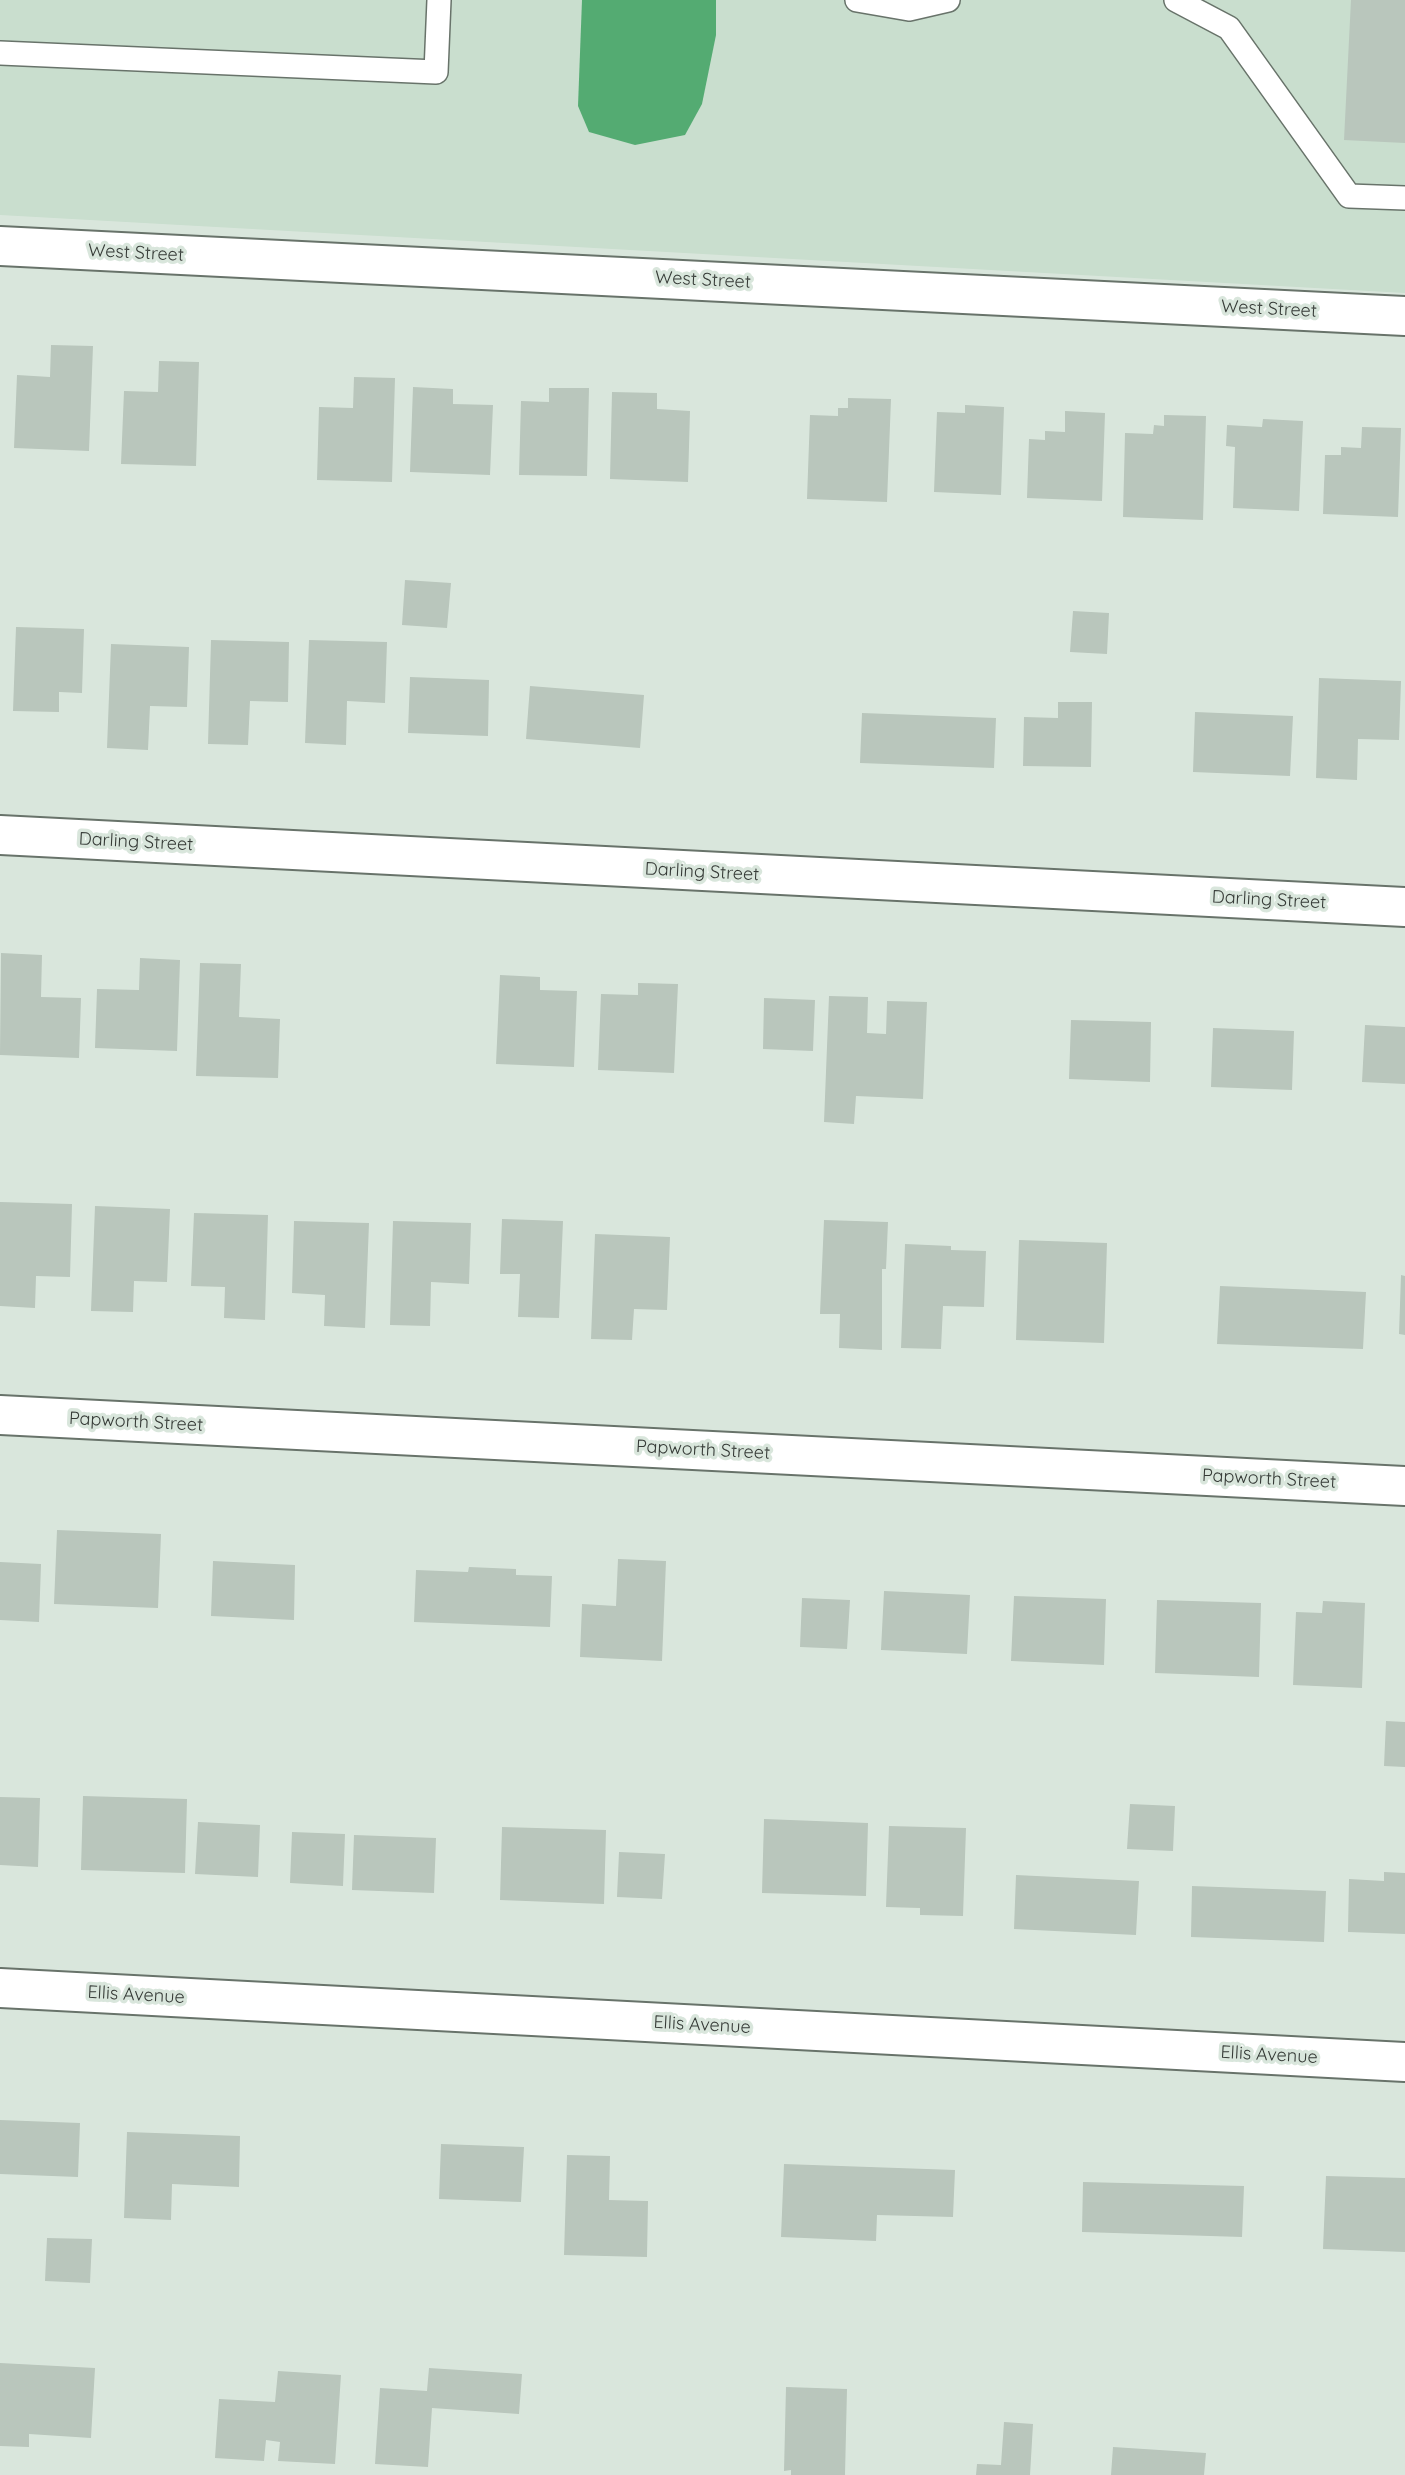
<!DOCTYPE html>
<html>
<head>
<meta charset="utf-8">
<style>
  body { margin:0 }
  canvas { display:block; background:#d9e6dc }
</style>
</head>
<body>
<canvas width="1405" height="2475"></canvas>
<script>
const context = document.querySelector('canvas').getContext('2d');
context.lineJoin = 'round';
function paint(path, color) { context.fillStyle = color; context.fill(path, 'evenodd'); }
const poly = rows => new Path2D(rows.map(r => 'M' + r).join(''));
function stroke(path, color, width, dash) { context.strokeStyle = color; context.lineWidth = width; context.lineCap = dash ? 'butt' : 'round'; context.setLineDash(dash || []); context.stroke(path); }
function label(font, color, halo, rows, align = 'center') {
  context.font = font + ' Quicksand,sans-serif'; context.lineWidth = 7; context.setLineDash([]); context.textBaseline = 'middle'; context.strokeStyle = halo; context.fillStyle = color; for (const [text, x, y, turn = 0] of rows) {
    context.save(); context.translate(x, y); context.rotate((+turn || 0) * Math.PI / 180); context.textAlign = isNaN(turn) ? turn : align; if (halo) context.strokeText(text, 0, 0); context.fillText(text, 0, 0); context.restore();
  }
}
paint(poly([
  [0,0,1405,0,1405,293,0,215]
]), '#c9dece');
paint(poly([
  [582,0,716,0,716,35,702,104,685,135,635,145,589,132,578,106]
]), '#54ab72');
paint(poly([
  [1351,0,1405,0,1405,143,1344,140],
  [51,345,93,346,89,451,14,448,17,375,50,377],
  [159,361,199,362,196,466,121,464,124,391,158,392],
  [354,377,395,378,392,482,317,480,319,407,353,408],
  [413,387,453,389,453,404,493,405,490,475,410,472],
  [549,388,589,388,587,476,519,475,521,401,549,402],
  [612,392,657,393,657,409,690,411,688,482,610,479],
  [848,398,891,399,887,502,807,499,810,415,838,416,838,408,848,408],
  [965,405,1004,407,1001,495,934,492,937,412,965,413],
  [1065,411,1105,413,1102,501,1027,498,1029,439,1045,440,1045,431,1065,432],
  [1164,415,1206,416,1203,520,1123,517,1125,433,1153,434,1154,425,1164,426],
  [1263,419,1303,421,1299,511,1233,508,1235,447,1226,446,1227,425,1262,427],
  [1362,427,1401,428,1398,517,1323,514,1325,455,1341,455,1341,447,1361,448],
  [405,580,451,583,447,628,402,625],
  [1073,611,1109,613,1107,654,1070,652],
  [16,627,84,629,82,693,59,692,59,712,13,711],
  [211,640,289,642,288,702,250,701,248,745,208,744],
  [309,640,387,642,385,703,347,701,346,745,305,743],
  [111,644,189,647,187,707,150,706,148,750,107,748],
  [410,677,489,680,488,736,408,733],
  [1319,678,1401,681,1399,740,1358,739,1357,780,1316,778],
  [530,686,644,695,640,748,526,739],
  [1058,702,1092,702,1091,767,1023,766,1024,717,1058,718],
  [1195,712,1293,716,1290,776,1193,772],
  [862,713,996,718,994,768,860,763],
  [1,953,42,955,41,997,81,998,79,1058,0,1055],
  [140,958,180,960,177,1051,95,1048,97,989,139,990],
  [200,963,241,964,239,1017,280,1019,278,1078,196,1076],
  [500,975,540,977,540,990,577,991,574,1067,496,1064],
  [638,983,678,984,674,1073,598,1070,601,994,638,995],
  [829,996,868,997,867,1033,886,1034,887,1001,927,1002,923,1099,856,1096,854,1124,824,1122],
  [764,998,815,1000,813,1051,763,1049],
  [1071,1020,1151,1022,1150,1082,1069,1079],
  [1365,1025,1405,1027,1405,1084,1362,1082],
  [1213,1028,1294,1031,1292,1090,1211,1087],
  [0,1202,72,1204,70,1277,36,1276,35,1308,0,1306],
  [95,1206,170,1209,167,1282,134,1281,133,1312,91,1311],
  [194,1213,268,1215,265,1320,224,1318,225,1287,191,1286],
  [502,1219,563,1221,559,1318,518,1317,520,1274,500,1274],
  [824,1220,888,1222,886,1269,882,1269,882,1350,839,1348,840,1314,820,1314],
  [294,1221,369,1223,365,1328,324,1326,325,1295,292,1293],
  [393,1221,471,1223,469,1284,431,1282,430,1326,390,1325],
  [595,1234,670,1237,667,1310,634,1309,632,1340,591,1339],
  [1019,1240,1107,1243,1104,1343,1016,1340],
  [905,1244,951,1246,951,1250,986,1251,984,1307,943,1306,941,1349,901,1348],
  [1401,1275,1405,1276,1405,1335,1399,1334],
  [1220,1286,1366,1292,1363,1349,1217,1344],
  [57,1530,161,1534,158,1608,54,1604],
  [618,1559,666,1561,662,1661,580,1657,582,1604,616,1606],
  [213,1561,295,1565,294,1620,211,1616],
  [0,1562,41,1564,39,1622,0,1620],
  [469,1567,516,1569,516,1575,552,1576,550,1627,414,1622,416,1570,468,1572],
  [884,1591,970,1595,967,1654,881,1650],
  [1014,1596,1106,1599,1104,1665,1011,1661],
  [802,1598,850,1600,847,1649,800,1647],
  [1157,1600,1261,1603,1259,1677,1155,1673],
  [1323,1601,1365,1603,1362,1688,1293,1685,1296,1612,1322,1613],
  [1386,1721,1405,1722,1405,1767,1384,1766],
  [83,1796,187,1799,185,1873,81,1870],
  [0,1797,40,1798,38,1867,0,1865],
  [1130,1804,1175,1806,1173,1851,1127,1849],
  [764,1819,868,1823,866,1896,762,1893],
  [198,1822,260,1825,258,1877,195,1874],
  [889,1826,966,1828,963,1916,920,1915,920,1908,886,1907],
  [502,1827,606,1830,604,1904,500,1900],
  [292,1832,345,1834,343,1886,290,1883],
  [354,1835,436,1838,434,1893,352,1890],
  [619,1852,665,1854,662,1899,617,1897],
  [1384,1872,1405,1873,1405,1934,1348,1932,1349,1879,1384,1881],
  [1016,1875,1139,1881,1136,1935,1014,1929],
  [1192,1886,1326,1891,1324,1942,1191,1937],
  [0,2120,80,2123,78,2177,0,2174],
  [127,2132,240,2136,239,2187,172,2184,171,2220,124,2218],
  [441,2144,524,2147,521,2202,439,2199],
  [567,2155,610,2156,609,2200,648,2201,647,2257,564,2255],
  [784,2164,955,2170,953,2217,877,2215,876,2241,781,2237],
  [1326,2176,1405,2178,1405,2252,1323,2249],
  [1083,2182,1244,2186,1242,2237,1082,2232],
  [47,2238,92,2239,90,2283,45,2281],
  [0,2363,95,2368,91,2438,29,2434,29,2447,0,2446],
  [429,2368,522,2374,519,2414,432,2408,428,2467,375,2464,380,2388,427,2391],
  [278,2371,341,2375,335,2464,278,2461,280,2442,266,2440,264,2461,215,2458,219,2399,275,2402],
  [786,2387,847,2389,845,2475,791,2475,791,2470,784,2471],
  [1004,2422,1033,2424,1030,2475,976,2475,977,2464,1001,2465],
  [1113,2447,1206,2453,1204,2475,1111,2475]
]), '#b9c6bc');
const service = poly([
  [857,0,909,9,948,0],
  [1176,0,1229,28,1349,196,1405,198],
  [0,53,436,72,439,0]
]);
const minor = poly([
  [0,246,1405,316],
  [0,835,1405,907],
  [0,1415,1405,1486],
  [0,1988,1405,2062]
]);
stroke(service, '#68736a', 26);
stroke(minor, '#68736a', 42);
stroke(service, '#fff', 23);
stroke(minor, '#fff', 38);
label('18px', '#353a36', '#d9e6dc', [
  ["West Street",136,253,3],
  ["West Street",703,280,3],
  ["West Street",1269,309,3],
  ["Darling Street",136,842,3],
  ["Darling Street",702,872,3],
  ["Darling Street",1269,900,3],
  ["Papworth Street",136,1422,3],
  ["Papworth Street",703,1450,3],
  ["Papworth Street",1269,1479,3],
  ["Ellis Avenue",136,1995,3],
  ["Ellis Avenue",702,2025,3],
  ["Ellis Avenue",1269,2055,3]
]);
</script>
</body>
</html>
